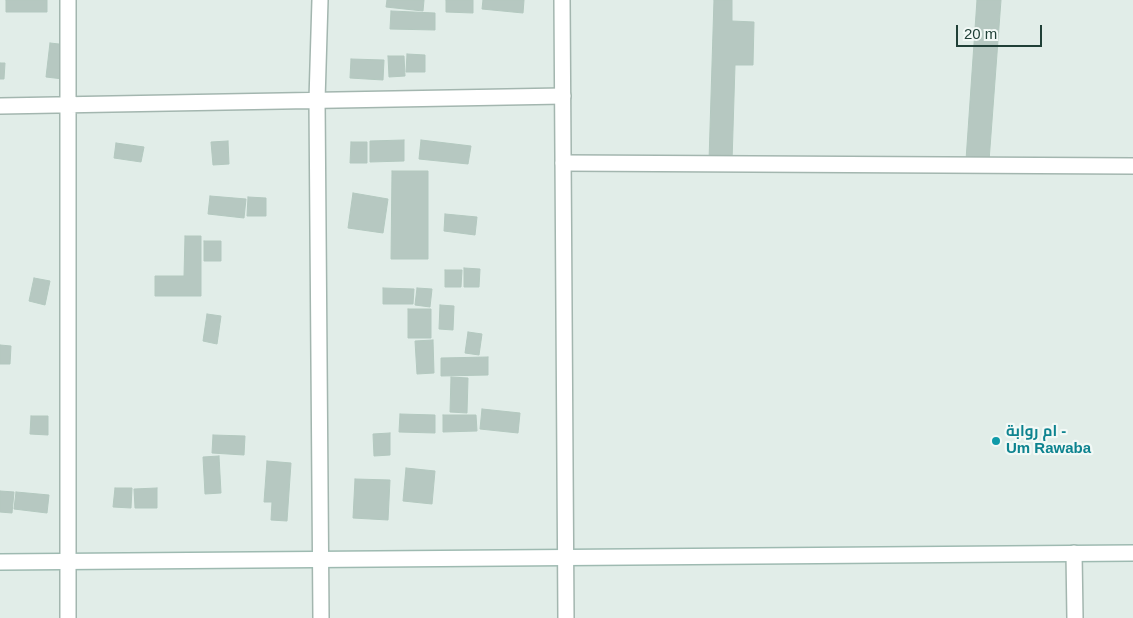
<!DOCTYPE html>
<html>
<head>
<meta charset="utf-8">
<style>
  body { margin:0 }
  #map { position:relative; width:1133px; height:618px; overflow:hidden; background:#e1ede8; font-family:Arial,sans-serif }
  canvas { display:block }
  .scale { position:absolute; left:956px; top:25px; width:86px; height:22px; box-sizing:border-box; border:2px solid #204037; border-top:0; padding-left:6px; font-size:15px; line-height:18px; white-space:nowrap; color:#204037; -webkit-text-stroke:4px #f2f9f6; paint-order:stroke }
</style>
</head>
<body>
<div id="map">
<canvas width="1133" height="618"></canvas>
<div class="scale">20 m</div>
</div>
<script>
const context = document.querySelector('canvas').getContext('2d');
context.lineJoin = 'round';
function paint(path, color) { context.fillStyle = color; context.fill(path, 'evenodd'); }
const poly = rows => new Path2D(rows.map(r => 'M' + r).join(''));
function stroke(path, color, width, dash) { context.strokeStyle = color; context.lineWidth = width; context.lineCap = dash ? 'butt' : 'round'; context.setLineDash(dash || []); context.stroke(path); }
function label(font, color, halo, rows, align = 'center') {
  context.font = font + ' Arial,Cairo,sans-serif'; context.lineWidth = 4.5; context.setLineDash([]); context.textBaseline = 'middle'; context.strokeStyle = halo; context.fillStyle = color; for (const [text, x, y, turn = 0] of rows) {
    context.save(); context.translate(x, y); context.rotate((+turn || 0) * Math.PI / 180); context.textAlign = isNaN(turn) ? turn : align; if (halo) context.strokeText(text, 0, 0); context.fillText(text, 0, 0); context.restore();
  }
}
const building = poly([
  [6,0,47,0,47,12,6,12,6,0],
  [387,0,424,0,423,11,386,7,387,0],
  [446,0,473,0,473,13,446,12,446,0],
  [483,0,524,0,523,13,482,9,483,0],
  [714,0,732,0,732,21,754,22,753,65,735,65,732,162,709,161,714,0],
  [977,0,1001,0,989,161,966,160,977,0],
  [391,11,435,13,435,30,390,29,391,11],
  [50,43,68,45,63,79,46,77,50,43],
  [407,54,425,55,425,72,406,72,407,54],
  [388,56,404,56,405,76,389,77,388,56],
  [351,59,384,60,383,80,350,78,351,59],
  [0,63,5,63,4,79,0,79,0,63],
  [404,140,404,161,370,162,370,141,404,140],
  [421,140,471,146,468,164,419,159,421,140],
  [228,141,229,164,213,165,211,142,228,141],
  [351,142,367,142,367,163,350,163,351,142],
  [116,143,144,147,141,162,114,158,116,143],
  [392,171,428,171,428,259,391,259,392,171],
  [353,193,388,199,383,233,348,228,353,193],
  [210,196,246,199,244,218,208,214,210,196],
  [248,197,266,198,266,216,247,216,248,197],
  [445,214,477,217,475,235,444,231,445,214],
  [185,236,201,236,201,296,155,296,155,276,184,276,185,236],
  [204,241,221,241,221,261,204,261,204,241],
  [464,268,480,269,479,287,464,287,464,268],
  [445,270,462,270,461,287,445,287,445,270],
  [34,278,50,281,45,305,29,301,34,278],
  [383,288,414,289,413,304,383,304,383,288],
  [417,288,432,289,430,307,415,305,417,288],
  [440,305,454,306,453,330,439,329,440,305],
  [408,309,431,309,431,338,408,338,408,309],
  [207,314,221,316,217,344,203,341,207,314],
  [468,332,482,334,479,355,465,353,468,332],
  [433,340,434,373,417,374,415,341,433,340],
  [0,345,11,346,10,364,0,364,0,345],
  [488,357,488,375,441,376,441,358,488,357],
  [451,377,468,378,467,413,450,412,451,377],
  [482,409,520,413,518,433,480,429,482,409],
  [400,414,435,415,435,433,399,432,400,414],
  [443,415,476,415,477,431,443,432,443,415],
  [31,416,48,416,48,435,30,434,31,416],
  [390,433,390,455,374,456,373,434,390,433],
  [213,435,245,436,244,455,212,453,213,435],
  [219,456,221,493,205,494,203,457,219,456],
  [267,461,291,463,287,521,271,520,272,502,264,502,267,461],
  [406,468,435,471,432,504,403,501,406,468],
  [355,479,390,480,388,520,353,518,355,479],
  [115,488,132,488,131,508,113,507,115,488],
  [157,488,157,508,135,508,134,489,157,488],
  [0,491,14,492,12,513,0,512,0,491],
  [16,492,49,495,47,513,14,509,16,492]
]);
paint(building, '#b6c8c1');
stroke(building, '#b3c8bf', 1);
const minor = poly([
  [68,0,68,618],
  [320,0,317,100,321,618],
  [0,106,563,96],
  [563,163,1133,166],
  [1074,553,1075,618]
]);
const tertiary = poly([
  [562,0,566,618]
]);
const secondary = poly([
  [0,562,1133,553]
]);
stroke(minor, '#a3b6af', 18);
stroke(tertiary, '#a3b6af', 18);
stroke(secondary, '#9ebab1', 18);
stroke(minor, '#fff', 15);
stroke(tertiary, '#fff', 15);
stroke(secondary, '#fff', 15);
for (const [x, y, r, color] of [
  [996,441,5,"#0f9aa8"]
]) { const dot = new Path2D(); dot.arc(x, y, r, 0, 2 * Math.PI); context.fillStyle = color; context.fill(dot); stroke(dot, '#f2f9f6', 2); }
label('bold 15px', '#0d838f', '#f2f9f6', [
  ["ام روابة -",1006,432],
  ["Um Rawaba",1006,449]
], 'left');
</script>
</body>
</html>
